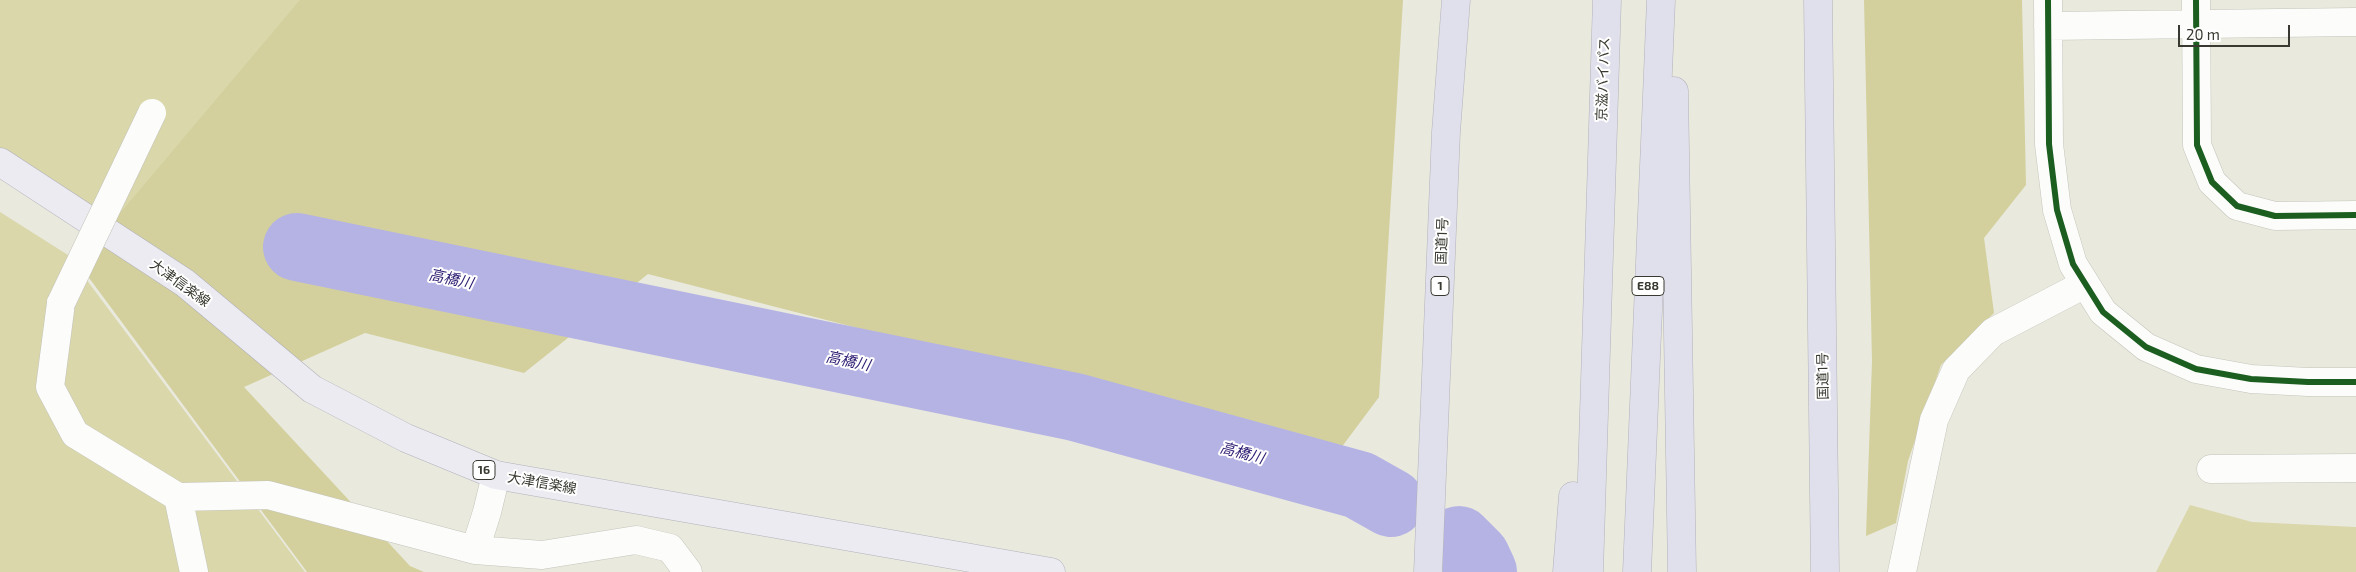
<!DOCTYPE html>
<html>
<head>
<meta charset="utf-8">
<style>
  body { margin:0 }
  #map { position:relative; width:2356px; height:572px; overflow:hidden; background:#e9e9de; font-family:"Exo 2",sans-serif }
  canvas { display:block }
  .scale { position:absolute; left:2178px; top:25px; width:112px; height:22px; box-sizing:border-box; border:2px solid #393931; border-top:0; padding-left:6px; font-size:15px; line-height:18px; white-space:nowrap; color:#393931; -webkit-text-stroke:4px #fff; paint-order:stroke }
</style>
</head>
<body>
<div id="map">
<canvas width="2356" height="572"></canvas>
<div class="scale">20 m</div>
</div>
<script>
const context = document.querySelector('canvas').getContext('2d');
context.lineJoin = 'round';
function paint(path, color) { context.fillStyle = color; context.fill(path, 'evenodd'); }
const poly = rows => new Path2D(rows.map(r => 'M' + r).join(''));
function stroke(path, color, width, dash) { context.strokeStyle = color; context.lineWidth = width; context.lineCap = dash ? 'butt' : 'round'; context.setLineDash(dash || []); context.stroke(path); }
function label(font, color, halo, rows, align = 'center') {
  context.font = font + ' "Exo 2","Noto Sans JP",sans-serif'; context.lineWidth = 4; context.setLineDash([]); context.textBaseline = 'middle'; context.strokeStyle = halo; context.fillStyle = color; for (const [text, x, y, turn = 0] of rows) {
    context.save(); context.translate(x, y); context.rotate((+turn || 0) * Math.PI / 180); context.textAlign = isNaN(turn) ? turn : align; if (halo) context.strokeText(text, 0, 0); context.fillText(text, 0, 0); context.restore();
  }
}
paint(poly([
  [0,0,302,0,113,237,0,162],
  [0,212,68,255,305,572,0,572],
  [2190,505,2252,522,2356,527,2356,572,2156,572]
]), '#dad7ab');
paint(poly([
  [300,0,1403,0,1379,397,1338,452,648,274,524,373,365,333,244,387,410,566,424,572,307,572,78,263],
  [1864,0,2022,0,2026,185,1984,238,1994,313,1941,365,1908,461,1896,523,1866,536,1872,361]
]), '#d3d09d');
stroke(poly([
  [297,247,1075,407,1359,485,1391,503],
  [1459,540,1476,557,1483,572]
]), '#b5b3e4', 68);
const minor = poly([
  [2048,0,2049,144,2057,210,2073,264,2103,312,2146,347,2196,369,2251,379,2308,382,2356,382],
  [2196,0,2197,145,2212,182,2237,206,2275,216,2356,215],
  [2048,26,2356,22],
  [61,303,50,387,75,434,178,497,268,495,475,550,542,555,636,540,670,548,688,572],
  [2211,469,2356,468],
  [178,497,194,572],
  [475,550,487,512,496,475],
  [1902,572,1934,420,1956,370,1993,332,2085,284]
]);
const major = poly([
  [0,162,185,283,312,389,406,438,496,475,1051,572]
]);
const highway = poly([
  [1818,0,1825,572],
  [1674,91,1682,572],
  [1428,572,1446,132,1456,0],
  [1567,572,1573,496],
  [1589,572,1607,0],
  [1637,572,1661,0]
]);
stroke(minor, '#c4c4bb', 29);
stroke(major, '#b2b1ba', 29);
stroke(highway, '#b2b1ba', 29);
stroke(minor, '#fcfcfa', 28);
stroke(major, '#ecebf2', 28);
stroke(highway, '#e0e0ec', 28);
const minorBridge = poly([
  [61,303,152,113]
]);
stroke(minorBridge, '#c4c4bb', 29, []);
stroke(minorBridge, '#fcfcfa', 28);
stroke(poly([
  [2048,0,2049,144,2057,210,2073,264,2103,312,2146,347,2196,369,2251,379,2308,382,2356,382],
  [2196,0,2197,145,2212,182,2237,206,2275,216,2356,215]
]), '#1b5e20', 6);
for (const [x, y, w] of [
  [1440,286,18],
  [1648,286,32],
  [484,470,22]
]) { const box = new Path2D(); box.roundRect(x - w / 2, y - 9.5, w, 19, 4); context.fillStyle = '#fff'; context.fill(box); stroke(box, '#393931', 1); }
label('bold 12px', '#393931', null, [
  ["1",1440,286],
  ["E88",1648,286],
  ["16",484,470]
]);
label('14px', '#393931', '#fff', [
  ["京滋バイパス",1603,79,-88],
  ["国道1号",1442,241,-88],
  ["大津信楽線",180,283,36],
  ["国道1号",1823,376,-91],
  ["大津信楽線",542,483,10]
]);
label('italic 15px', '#322175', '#fff', [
  ["高橋川",451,279,12],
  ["高橋川",848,361,12],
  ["高橋川",1242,453,15]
]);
</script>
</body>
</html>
